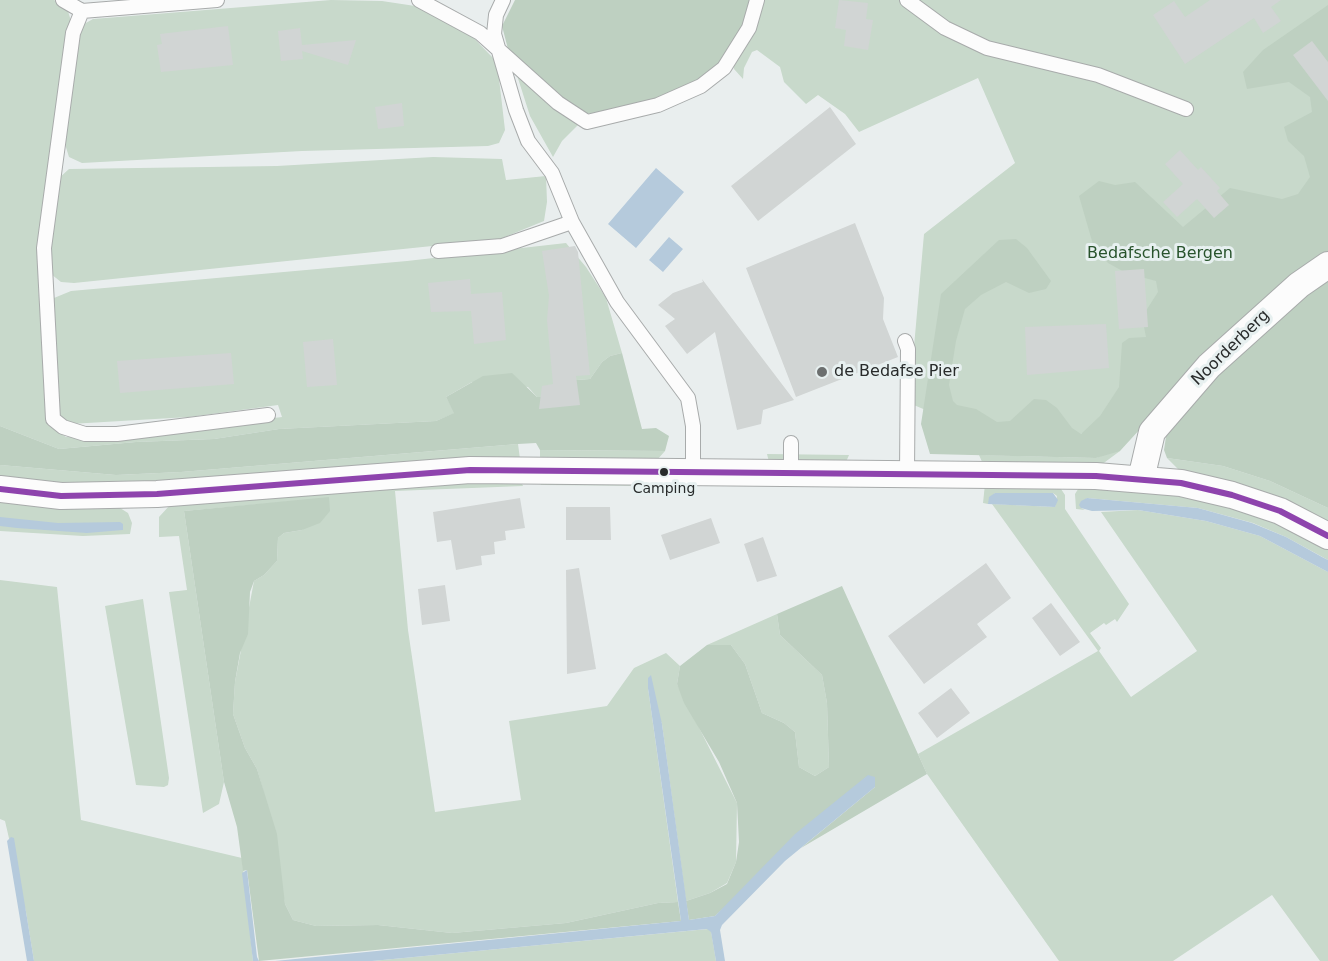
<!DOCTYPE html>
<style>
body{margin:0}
canvas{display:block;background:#e9eeee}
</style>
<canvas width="1328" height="961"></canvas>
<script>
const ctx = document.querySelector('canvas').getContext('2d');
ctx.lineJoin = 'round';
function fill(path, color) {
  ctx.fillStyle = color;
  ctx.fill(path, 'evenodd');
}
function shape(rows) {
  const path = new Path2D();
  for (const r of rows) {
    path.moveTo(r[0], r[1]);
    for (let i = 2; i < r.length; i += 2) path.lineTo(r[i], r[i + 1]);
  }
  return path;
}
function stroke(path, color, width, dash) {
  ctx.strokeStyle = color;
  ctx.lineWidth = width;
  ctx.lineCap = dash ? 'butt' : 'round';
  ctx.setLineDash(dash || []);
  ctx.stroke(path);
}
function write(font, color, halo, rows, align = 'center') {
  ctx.font = font + ' "DejaVu Sans",sans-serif';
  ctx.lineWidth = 6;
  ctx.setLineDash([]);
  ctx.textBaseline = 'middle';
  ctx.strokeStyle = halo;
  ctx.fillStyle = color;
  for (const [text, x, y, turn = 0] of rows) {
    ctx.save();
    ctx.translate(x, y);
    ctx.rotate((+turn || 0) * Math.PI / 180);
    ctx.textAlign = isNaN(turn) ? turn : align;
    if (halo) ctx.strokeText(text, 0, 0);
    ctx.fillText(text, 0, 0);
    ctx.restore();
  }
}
const green = shape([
 [0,0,54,0,67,8,71,21,38,282,46,398,51,427,66,437,170,431,282,417,278,405,189,417,70,424,57,415,50,320,54,298,71,291,407,261,566,243,586,267,606,298,622,353,610,356,602,362,590,379,564,381,548,397,537,397,528,387,472,382,446,397,455,413,436,421,279,429,214,439,136,442,59,449,0,426],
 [331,0,382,1,415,6,467,31,493,58,498,70,505,130,499,143,488,146,302,151,82,163,69,157,64,141,78,35,84,24,93,19],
 [514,0,1328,0,1328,490,1135,423,1088,430,1081,434,997,440,909,403,924,234,1015,163,978,78,859,132,845,114,818,95,806,104,784,82,780,67,757,50,752,52,744,68,743,79,734,69,732,57,714,18],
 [515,69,581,122,562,141,553,157,530,116],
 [433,157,502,159,506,180,546,176,547,202,544,221,500,239,74,283,61,282,51,274,49,249,58,179,69,169,277,166],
 [518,444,520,459,181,485,88,486,0,478,0,465,116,475,181,472],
 [540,450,665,451,657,460,540,459],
 [1113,451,1120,451,1101,465,983,464,979,455,1096,458],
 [767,454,849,455,846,462,769,462],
 [1167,458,1223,466,1270,481,1328,508,1328,522,1181,472],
 [520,479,523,486,395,491,408,630,435,812,521,800,509,721,607,706,634,668,666,653,680,666,677,684,737,803,736,862,727,883,710,893,686,901,662,724,648,688,678,902,658,903,566,923,452,933,378,925,316,926,293,920,285,904,263,790,257,769,245,748,233,714,235,682,254,581,264,575,277,561,278,538,284,533,302,530,329,498,184,511,224,782,219,804,203,813,169,592,187,590,179,536,159,537,159,517,170,505],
 [539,480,662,480,663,486,541,485],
 [985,484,1055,486,1061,489,1065,495,1065,509,1129,604,1117,622,1115,619,1106,625,1104,623,1090,633,1101,648,1099,651,1131,697,1197,651,1101,512,1138,510,1206,521,1260,536,1328,572,1328,961,1320,961,1272,895,1173,961,1059,961,927,774,918,754,1098,651,992,504,1055,507,1057,496,1053,493,995,493,988,504,983,503],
 [1080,486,1142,489,1240,509,1299,531,1328,548,1328,560,1286,537,1253,523,1198,508,1087,498,1081,508,1085,510,1076,509,1075,494],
 [0,501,47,506,120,508,128,513,132,523,130,534,83,536,0,531],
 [0,580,57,587,81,820,242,858,253,961,34,961,26,912,5,821,0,819],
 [143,599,169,778,168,785,164,787,136,785,105,606],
 [777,614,780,635,822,675,827,703,829,767,815,776,799,767,795,732,784,723,762,713,745,664,731,645,707,645],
 [708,929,711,931,716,961,372,961]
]);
const forest = shape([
 [515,0,756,0,743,31,714,73,690,89,621,112,580,114,508,49,502,26],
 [1328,5,1328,258,1183,382,1120,451,1096,458,930,454,921,424,941,294,999,240,1016,239,1027,248,1051,281,1046,289,1029,293,1006,282,981,295,965,309,956,341,949,385,953,401,957,405,976,409,997,422,1010,421,1034,399,1046,400,1057,408,1072,428,1081,434,1100,416,1119,387,1122,343,1129,338,1146,337,1142,317,1158,292,1156,281,1126,273,1108,263,1094,248,1079,196,1099,181,1115,185,1135,182,1183,227,1230,188,1282,199,1298,194,1310,177,1304,156,1288,141,1284,127,1312,112,1310,97,1289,82,1247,89,1243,72,1263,50],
 [1328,273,1328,508,1270,481,1223,466,1167,458,1164,450,1167,430,1218,366],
 [622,353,642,429,656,428,669,436,665,451,540,450,536,443,518,444,181,472,116,475,0,465,0,426,59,449,136,442,214,439,279,429,436,421,454,413,446,397,483,376,512,373,537,397,548,397,564,381,590,379,602,362,610,356],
 [329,497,330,511,320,523,302,530,284,533,278,538,277,561,264,575,254,581,250,592,248,634,240,653,235,682,233,714,245,748,257,769,277,834,285,904,293,920,316,926,378,925,452,933,566,923,658,903,678,902,681,921,259,961,247,870,243,871,237,827,224,782,184,511],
 [842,586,927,774,801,848,875,787,868,776,715,916,689,920,686,901,710,893,727,884,736,862,739,842,737,803,719,762,684,703,677,684,680,666,707,645,731,645,745,664,762,713,784,723,795,732,799,767,815,776,829,767,827,703,822,675,780,635,777,614]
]);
const water = shape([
 [656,168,684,192,636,248,608,224],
 [669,237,683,249,663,272,649,260],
 [995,493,1053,493,1058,500,1055,507,988,504,989,497],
 [1087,498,1198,508,1252,523,1286,537,1322,557,1328,560,1328,572,1260,536,1206,521,1138,510,1092,511,1081,508,1079,505,1081,501],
 [0,517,58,523,120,522,123,524,123,530,87,533,17,528,0,526],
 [651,675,662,724,689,920,715,916,795,834,868,775,875,777,875,787,785,861,722,925,720,930,725,961,716,961,711,932,707,929,372,961,275,961,681,921,648,688,648,678],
 [11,837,14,838,34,961,27,961,7,841],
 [247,870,257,957,259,961,253,961,242,873]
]);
const building = shape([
 [839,0,868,3,866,19,873,20,868,50,844,46,846,30,835,28],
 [1210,0,1281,0,1271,7,1281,21,1263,33,1254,18,1185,64,1153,15,1174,1,1185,17],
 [228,26,233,65,161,72,157,45,162,44,160,34],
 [300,28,302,45,356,40,348,65,302,51,303,59,281,61,278,31],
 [1312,41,1328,62,1328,101,1293,55],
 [402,103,404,126,378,129,375,107],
 [830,107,856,144,758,221,731,186],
 [1180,150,1198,170,1201,167,1220,188,1217,191,1229,205,1214,218,1197,199,1177,217,1163,202,1183,184,1165,164],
 [855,223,884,298,883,319,898,357,796,397,746,268],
 [575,246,578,252,590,375,576,376,580,405,539,409,542,386,553,384,547,320,549,296,542,251],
 [1144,269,1148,327,1119,329,1115,271],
 [470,279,471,294,502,292,506,340,474,344,471,311,431,312,428,283],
 [702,279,794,400,763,410,761,424,737,430,715,332,687,354,665,326,675,319,658,305,673,293,703,282],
 [1106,324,1109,368,1027,375,1025,327],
 [333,339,337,385,307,387,303,342],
 [231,353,234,384,120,393,117,361],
 [520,498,525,528,505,531,506,540,494,542,495,554,481,556,482,565,456,570,451,540,437,542,433,512],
 [566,507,610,507,611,540,566,540],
 [711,518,720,543,670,560,661,535],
 [763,537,777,576,757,582,744,544],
 [986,563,1011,598,977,624,987,637,924,684,888,636],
 [579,568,596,669,567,674,566,570],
 [445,585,450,621,422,625,418,589],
 [1051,603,1080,642,1060,656,1032,618],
 [951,688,970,713,937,738,918,713]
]);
const service = shape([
 [63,0,82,11,217,0],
 [419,0,480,33,558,103,587,122,658,105,701,86,724,68,749,28,757,0],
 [503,0,496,15,494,34,516,110,528,141,552,173,572,222,617,302,688,398,693,426,693,470],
 [907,0,945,28,987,48,1098,75,1186,109],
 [82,11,73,33,44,248,53,419,63,427,85,434,117,434,268,415],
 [438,251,502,246,572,222],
 [905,341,908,349,907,473],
 [791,472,791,443]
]);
const minor = shape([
 [1141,479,1152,432,1209,366,1299,285,1328,265],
 [0,489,61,496,157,494,470,470,1096,476,1181,483,1232,495,1280,511,1328,536]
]);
const bus1 = shape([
 [0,489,61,496,157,494,470,470,1096,476,1181,483,1232,495,1280,511,1328,536]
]);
const markers = [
 [822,372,6,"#6c6f6f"],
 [664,472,5,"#282b2b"]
];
const busNames = [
 ["Camping",664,489]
];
const parkNames = [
 ["Bedafsche Bergen",1160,254]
];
const streetNames = [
 ["Noorderberg",1231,348,-44]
];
const poiNames = [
 ["de Bedafse Pier",834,372]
];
fill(green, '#c8d9cb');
fill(forest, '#bed0c1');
fill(water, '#b5cadc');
fill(building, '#d1d5d4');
stroke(service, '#a8abab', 16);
stroke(minor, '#a8abab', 28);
stroke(service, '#fcfcfc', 14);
stroke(minor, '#fcfcfc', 26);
stroke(bus1, '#8e44ad', 6);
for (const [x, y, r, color] of markers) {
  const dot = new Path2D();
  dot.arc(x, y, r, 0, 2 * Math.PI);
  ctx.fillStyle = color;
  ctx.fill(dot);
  stroke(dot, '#e7f0f0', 2);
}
write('14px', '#282b2b', '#e7f0f0', busNames);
write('16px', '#28532c', '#e7f0f0', parkNames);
write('16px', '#282b2b', '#e7f0f0', streetNames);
write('16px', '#282b2b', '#e7f0f0', poiNames, 'left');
</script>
